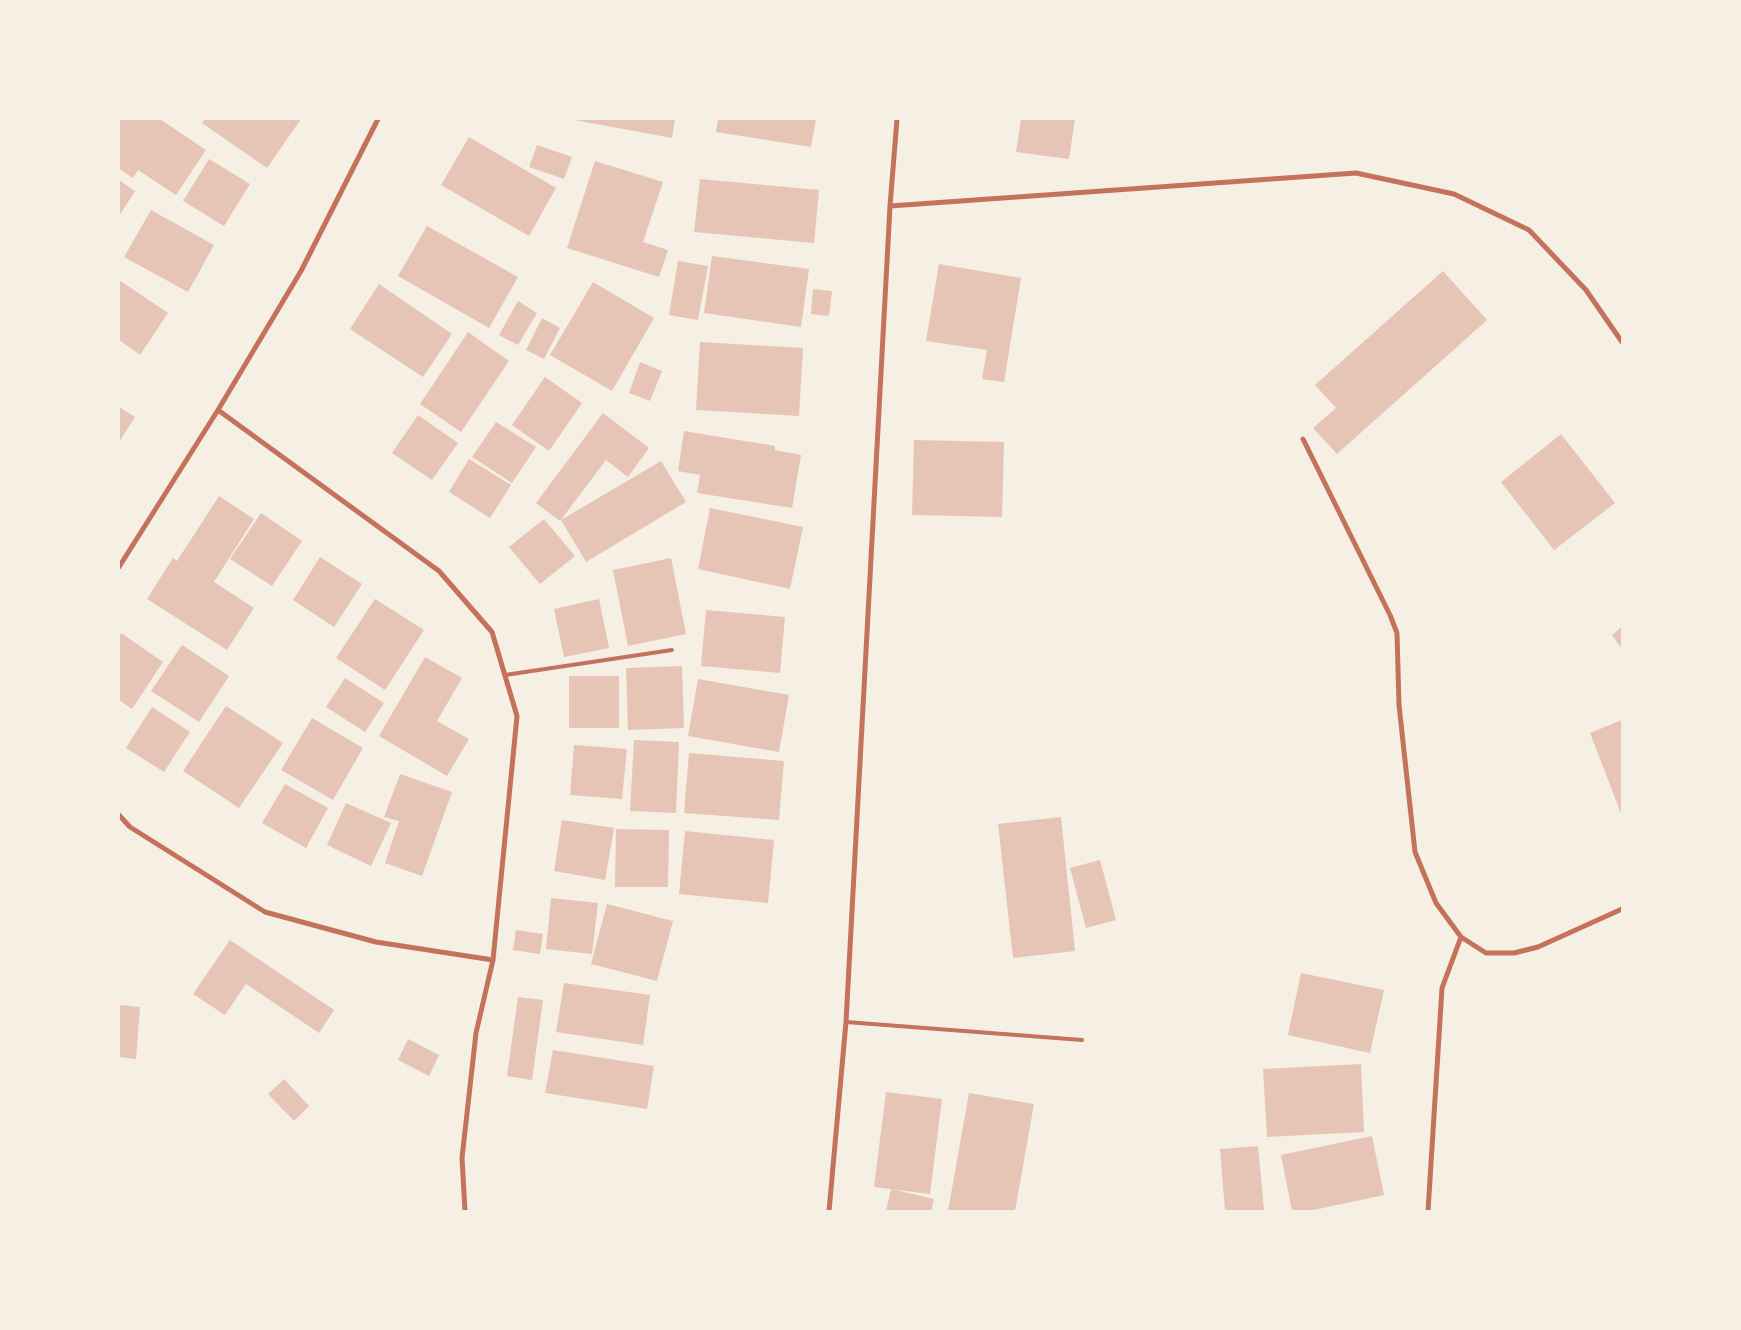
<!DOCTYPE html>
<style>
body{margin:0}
#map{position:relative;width:1741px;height:1330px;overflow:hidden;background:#f6efe4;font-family:Raleway,sans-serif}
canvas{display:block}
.frame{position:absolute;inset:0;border:120px solid #f6efe4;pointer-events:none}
</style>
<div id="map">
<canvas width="1741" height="1330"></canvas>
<div class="frame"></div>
</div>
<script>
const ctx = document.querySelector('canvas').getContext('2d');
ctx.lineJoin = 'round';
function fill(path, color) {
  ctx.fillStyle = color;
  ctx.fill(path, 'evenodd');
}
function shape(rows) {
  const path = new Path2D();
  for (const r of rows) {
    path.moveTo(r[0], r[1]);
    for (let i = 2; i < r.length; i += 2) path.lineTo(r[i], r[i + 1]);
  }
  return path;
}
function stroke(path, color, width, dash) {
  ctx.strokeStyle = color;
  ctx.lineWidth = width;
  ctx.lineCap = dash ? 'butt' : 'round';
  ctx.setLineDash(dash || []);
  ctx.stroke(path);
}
const building = shape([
 [119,119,160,119,206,150,176,195,138,170,133,178,119,169],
 [205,119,301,119,267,168,202,123],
 [569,119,675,119,672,138],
 [718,119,816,119,811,147,716,132],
 [1021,119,1075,119,1069,159,1016,152],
 [469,137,556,188,529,236,441,185],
 [537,145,572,157,564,179,529,167],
 [209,159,250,184,224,226,183,201],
 [595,161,663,182,643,242,668,250,659,277,567,248],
 [700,179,819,190,814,243,694,232],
 [119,180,135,191,119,216],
 [151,210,214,245,188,292,124,257],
 [427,226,518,277,489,328,398,276],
 [712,256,809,269,801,327,704,313],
 [678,261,708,266,698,320,669,315],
 [939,264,1021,278,1004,382,982,379,987,350,926,341],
 [1443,271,1487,320,1337,454,1313,428,1336,408,1315,385],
 [119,280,168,313,140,355,119,340],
 [593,282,654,318,612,391,550,355],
 [379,284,452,334,423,377,350,329],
 [813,289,832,291,829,316,811,314],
 [518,301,537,313,518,345,499,335],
 [542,318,560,328,544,359,526,350],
 [468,332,509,361,461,432,420,404],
 [700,342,803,348,799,416,696,410],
 [640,362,662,371,650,401,629,393],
 [545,377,582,403,549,451,512,425],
 [119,407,135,417,119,442],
 [603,413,649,448,628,477,606,460,560,521,536,503],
 [418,415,458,443,432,480,392,453],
 [496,422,536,447,512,483,472,457],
 [684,431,775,446,775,450,801,455,792,508,697,493,700,475,678,471],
 [1561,434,1615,503,1554,550,1501,482],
 [914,440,1004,442,1002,517,912,515],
 [469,459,511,485,490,518,449,492],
 [661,461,686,502,586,562,561,520],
 [219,496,254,519,214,582,254,608,227,650,147,599,173,558,177,561],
 [710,508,803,527,790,589,698,569],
 [261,513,302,541,272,586,230,559],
 [544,519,575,556,540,584,509,547],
 [320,557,362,584,334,627,293,600],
 [671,558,686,634,628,646,613,570],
 [375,599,424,630,385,690,336,658],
 [599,599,609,648,564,657,554,609],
 [706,610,785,617,780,673,701,666],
 [1622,627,1622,649,1612,635],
 [121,633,163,662,132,709,119,700,119,637],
 [182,645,229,676,199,722,151,691],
 [425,657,462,678,437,721,469,739,447,776,379,736],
 [682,666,684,728,628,730,626,668],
 [569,676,619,676,619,728,569,728],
 [345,678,384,703,365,732,326,707],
 [698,679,789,695,779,752,688,736],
 [226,706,283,743,239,808,183,771],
 [152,707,190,732,164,772,126,748],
 [312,718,363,748,333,800,281,770],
 [1622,720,1622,816,1590,733],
 [634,740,679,742,676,813,630,811],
 [574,745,627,749,622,799,570,795],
 [689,753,784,761,779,820,684,813],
 [400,774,452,792,422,876,385,863,399,821,384,817],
 [285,784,328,808,306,848,262,823],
 [346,803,391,823,371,866,327,845],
 [1061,817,1075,951,1013,958,998,824],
 [562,820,614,828,605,880,554,871],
 [616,829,669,830,668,887,615,887],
 [685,831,774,840,768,903,679,894],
 [1100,860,1116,920,1086,928,1070,868],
 [551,898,598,903,592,954,546,949],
 [607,904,673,921,657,981,591,964],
 [516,930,543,934,540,954,513,950],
 [230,940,334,1010,319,1033,246,984,225,1015,193,994],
 [1301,973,1384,990,1370,1053,1288,1035],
 [564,983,650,995,643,1045,556,1032],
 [518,997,543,1000,532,1080,507,1076],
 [119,1005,140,1007,136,1059,119,1057],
 [408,1039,439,1055,429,1076,398,1060],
 [553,1050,654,1066,647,1109,545,1093],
 [1361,1064,1364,1132,1267,1137,1263,1069],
 [284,1079,309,1106,294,1121,268,1094],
 [886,1092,942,1099,930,1194,874,1187],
 [969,1093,1034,1104,1015,1211,948,1211],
 [1372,1136,1384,1195,1309,1211,1292,1211,1281,1155],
 [1258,1146,1264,1210,1225,1211,1220,1149],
 [891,1189,934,1199,931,1211,886,1211]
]);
const service = shape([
 [505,675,672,650],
 [846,1022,1082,1040]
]);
const minor = shape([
 [890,206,1356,173,1454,194,1529,230,1586,290,1622,342],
 [218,410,439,571,492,632,517,716,493,960,476,1033,462,1158,465,1211],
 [1303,439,1390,615,1397,633,1399,705,1415,852,1436,903,1461,937,1486,953,1514,953,1538,947,1622,909],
 [119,567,218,410,301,271,378,119],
 [119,815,130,827,265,912,376,942,493,960],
 [829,1211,846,1022,890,206,897,119],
 [1428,1211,1442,988,1461,937]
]);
fill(building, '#e6c5b7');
stroke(service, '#c5725c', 4);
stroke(minor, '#c5725c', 5);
</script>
